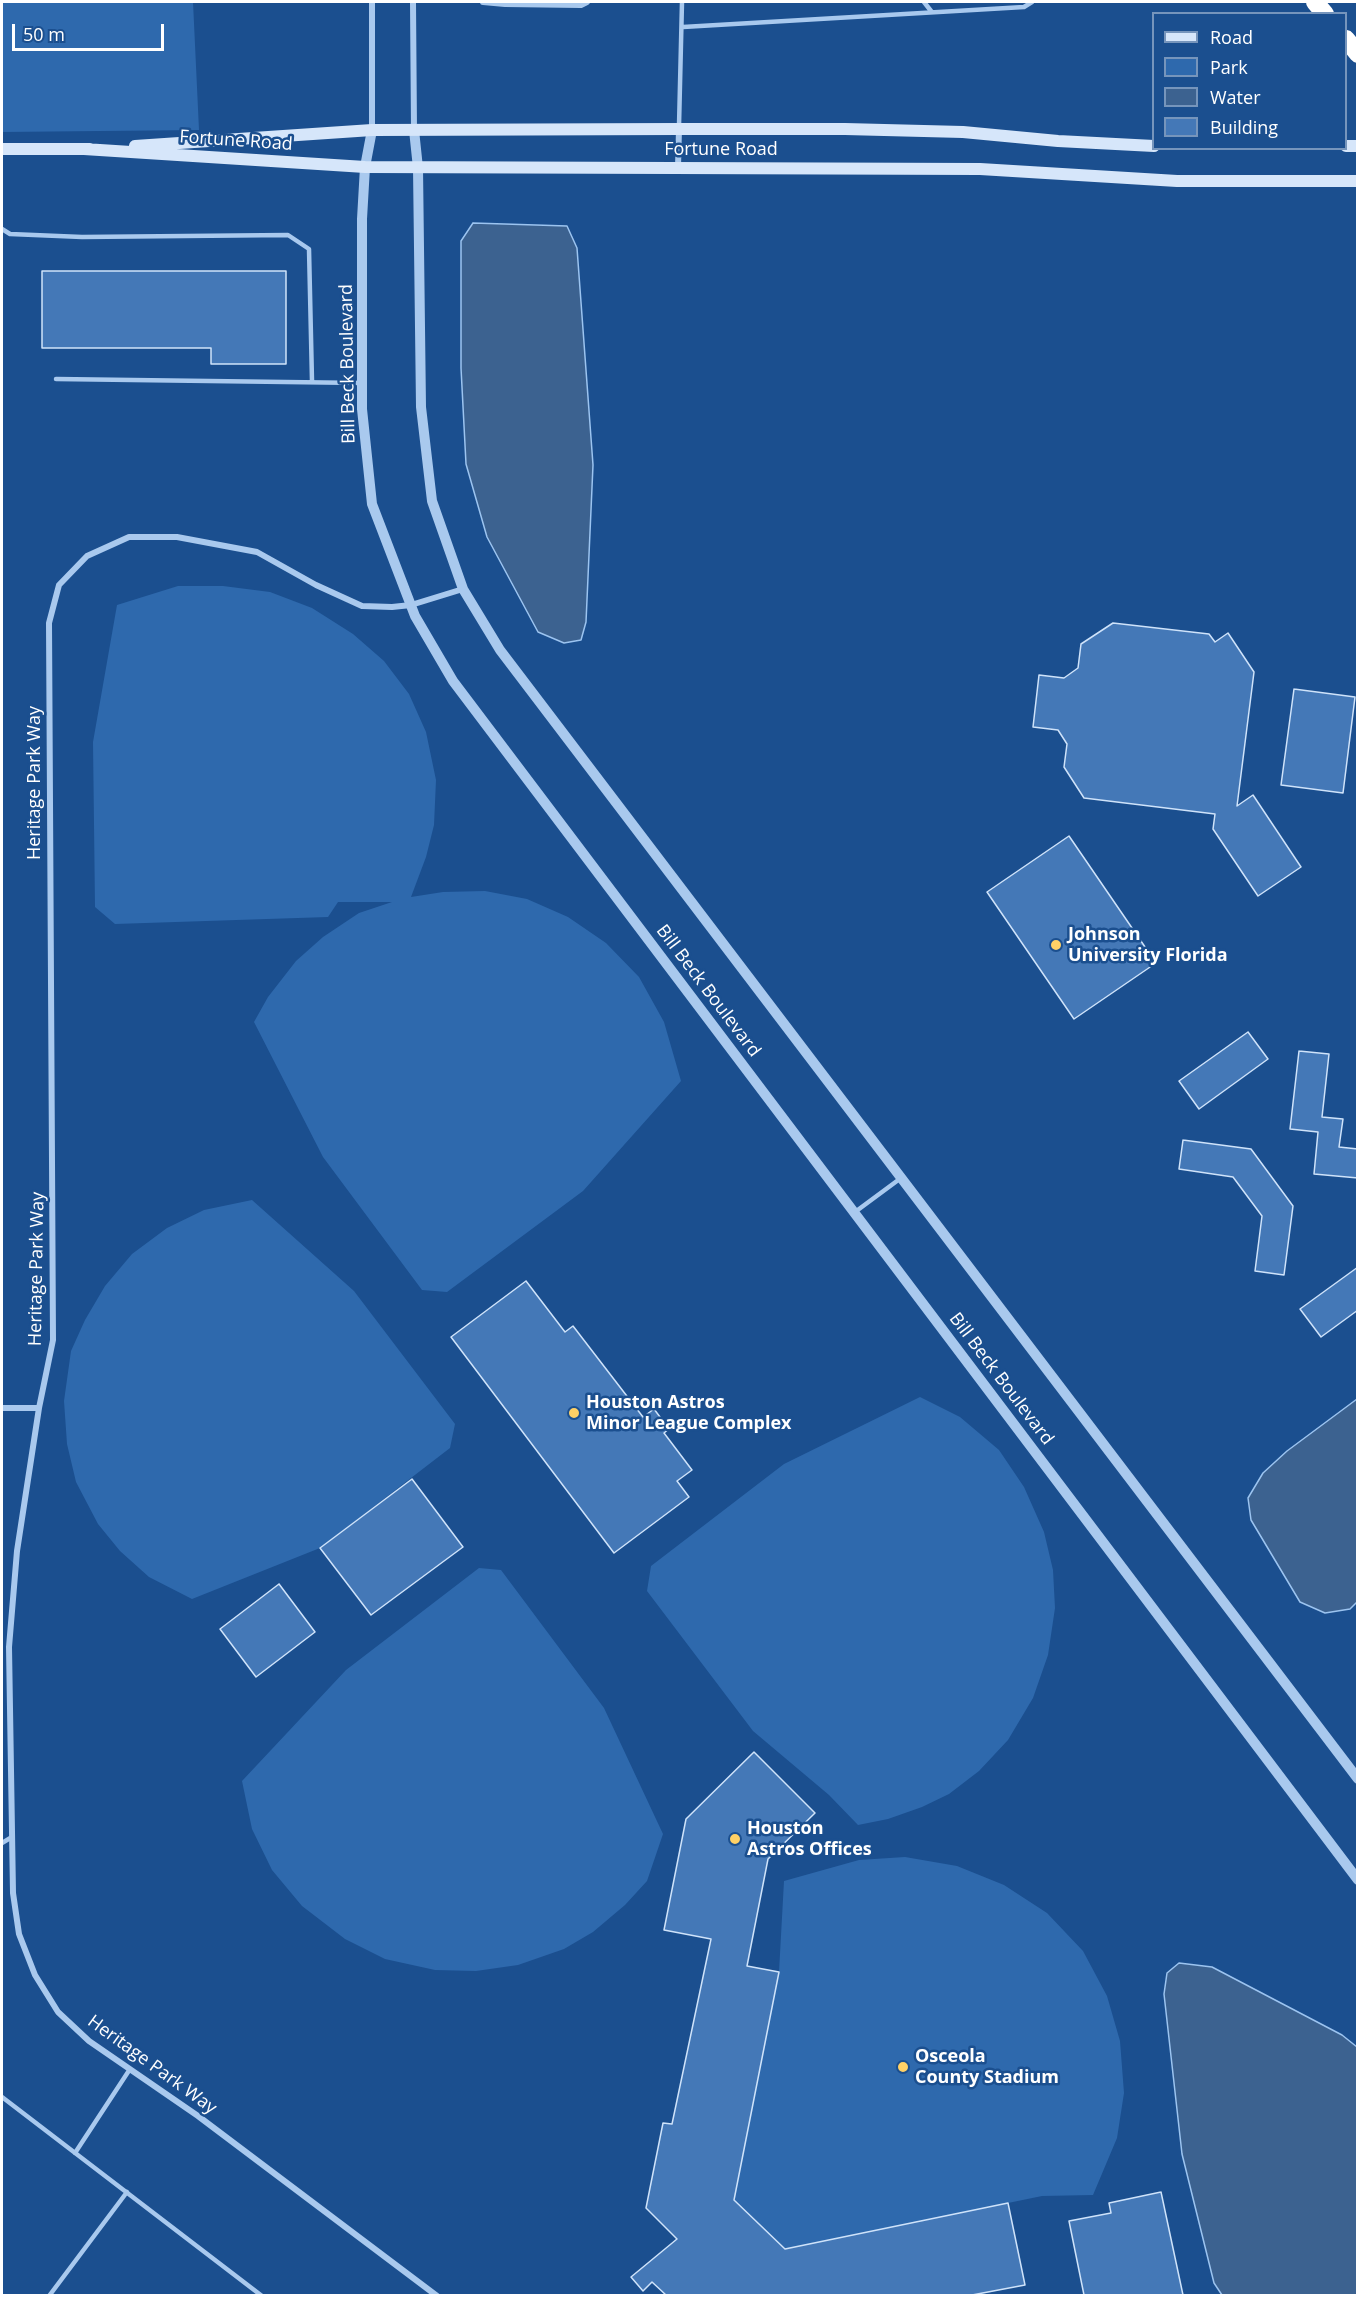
<!DOCTYPE html>
<style>
body{margin:0}
#map{position:relative;width:1359px;height:2297px;overflow:hidden;background:#1b4f8f;font-family:"Open Sans",sans-serif}
canvas{display:block}
.frame{position:absolute;inset:0;border:3px solid #fff;pointer-events:none}
.legend{position:absolute;left:1152px;top:12px;width:195px;height:138px;box-sizing:border-box;background:#1b4f8f;border:2px solid #7695bc;margin:0;padding:8px 10px;list-style:none;font-size:18px;color:#fff}
.legend li{display:flex;align-items:center;gap:12px;height:30px}
.legend b{width:30px;border:2px solid #7695bc}
.scale{position:absolute;left:12px;top:24px;width:152px;height:27px;box-sizing:border-box;border:3px solid #fff;border-top:0;padding-left:8px;font-size:18px;line-height:21px;white-space:nowrap;color:#fff;-webkit-text-stroke:4px #1b4f8f;paint-order:stroke}
</style>
<div id="map">
<canvas width="1359" height="2297"></canvas>
<div class="frame"></div>
<ul class="legend">
<li><b style="height:8px;background:#d6e6fa"></b>Road</li>
<li><b style="height:16px;background:#2e69ad"></b>Park</li>
<li><b style="height:16px;background:#3c6290"></b>Water</li>
<li><b style="height:16px;background:#4478b7"></b>Building</li>
</ul>
<div class="scale">50 m</div>
</div>
<script>
const ctx = document.querySelector('canvas').getContext('2d');
ctx.lineJoin = 'round';
function fill(path, color) {
  ctx.fillStyle = color;
  ctx.fill(path, 'evenodd');
}
function shape(rows) {
  const path = new Path2D();
  for (const r of rows) {
    path.moveTo(r[0], r[1]);
    for (let i = 2; i < r.length; i += 2) path.lineTo(r[i], r[i + 1]);
  }
  return path;
}
function stroke(path, color, width, dash) {
  ctx.strokeStyle = color;
  ctx.lineWidth = width;
  ctx.lineCap = dash ? 'butt' : 'round';
  ctx.setLineDash(dash || []);
  ctx.stroke(path);
}
function write(font, color, halo, rows, align = 'center') {
  ctx.font = font + ' "Open Sans",sans-serif';
  ctx.lineWidth = 5;
  ctx.setLineDash([]);
  ctx.textBaseline = 'middle';
  ctx.strokeStyle = halo;
  ctx.fillStyle = color;
  for (const [text, x, y, turn = 0] of rows) {
    ctx.save();
    ctx.translate(x, y);
    ctx.rotate((+turn || 0) * Math.PI / 180);
    ctx.textAlign = isNaN(turn) ? turn : align;
    if (halo) ctx.strokeText(text, 0, 0);
    ctx.fillText(text, 0, 0);
    ctx.restore();
  }
}
const green = shape([
 [2,2,193,2,199,130,2,132],
 [178,586,223,586,270,592,312,608,353,634,384,661,409,694,426,732,436,780,434,825,426,857,411,897,443,892,485,891,527,899,568,917,606,943,639,977,664,1022,681,1081,583,1191,447,1292,422,1290,323,1157,254,1022,268,997,296,961,323,937,359,913,392,902,338,902,328,917,115,924,95,907,93,742,117,605],
 [252,1200,354,1291,455,1424,450,1448,320,1548,192,1599,149,1577,120,1551,98,1524,76,1482,67,1444,64,1401,71,1351,85,1320,105,1286,132,1254,167,1228,204,1210],
 [920,1397,960,1417,999,1450,1024,1487,1044,1532,1053,1570,1055,1608,1048,1655,1033,1698,1008,1740,979,1771,949,1794,922,1807,888,1819,858,1825,829,1795,753,1731,647,1591,651,1566,784,1464],
 [479,1568,501,1570,604,1708,663,1834,647,1881,625,1905,593,1932,564,1949,518,1965,476,1971,435,1970,385,1959,345,1939,302,1906,272,1870,252,1829,242,1781,346,1670],
 [905,1857,957,1866,1004,1885,1047,1913,1083,1951,1107,1996,1120,2041,1124,2093,1117,2138,1093,2195,1042,2196,1008,2203,1025,2285,972,2296,732,2296,725,2290,719,2295,666,2296,652,2282,643,2291,631,2277,657,2255,684,2281,703,2263,646,2208,663,2123,672,2124,707,1958,779,1972,784,1881,859,1860]
]);
const water = shape([
 [473,223,567,226,577,248,593,465,586,622,581,640,564,643,538,632,487,537,466,464,461,368,461,241,473,223],
 [1357,1399,1357,1602,1350,1609,1325,1613,1300,1602,1251,1520,1248,1498,1263,1473,1287,1451,1357,1399],
 [1179,1963,1212,1967,1342,2035,1357,2047,1357,2295,1222,2295,1214,2283,1182,2154,1164,1994,1167,1973,1179,1963]
]);
const building = shape([
 [42,271,286,271,286,364,211,364,211,348,42,348,42,271],
 [1113,623,1209,634,1215,642,1228,633,1254,672,1237,806,1253,795,1301,867,1258,896,1213,829,1215,814,1084,798,1064,767,1067,744,1058,730,1033,727,1039,675,1064,678,1078,668,1081,644,1113,623],
 [1294,689,1355,697,1343,793,1281,785,1294,689],
 [1069,836,1156,963,1074,1019,987,892,1069,836],
 [1248,1032,1268,1059,1199,1109,1179,1081,1248,1032],
 [1299,1051,1329,1054,1322,1117,1343,1119,1339,1147,1358,1149,1358,1178,1314,1174,1318,1132,1290,1129,1299,1051],
 [1183,1140,1251,1149,1293,1206,1284,1275,1255,1271,1262,1216,1233,1177,1179,1169,1183,1140],
 [1358,1267,1358,1310,1321,1337,1300,1309,1358,1267],
 [526,1281,565,1332,573,1326,643,1417,654,1409,669,1429,664,1433,692,1470,677,1481,689,1497,614,1553,451,1337,526,1281],
 [412,1479,463,1547,371,1615,320,1548,412,1479],
 [279,1584,315,1632,256,1677,220,1629,279,1584],
 [754,1752,815,1813,768,1859,747,1966,779,1972,734,2200,785,2249,1008,2203,1025,2285,972,2295,666,2295,652,2282,643,2291,631,2277,677,2239,646,2208,663,2123,672,2124,711,1939,664,1930,686,1819,754,1752],
 [1161,2192,1183,2295,1084,2295,1069,2221,1111,2213,1109,2203,1161,2192]
]);
const service = shape([
 [924,2,931,11],
 [683,27,1024,7,1032,2],
 [679,126,682,2],
 [2,229,10,234,82,237,288,235,309,249,312,381],
 [56,379,362,383],
 [855,1212,901,1178],
 [2,1843,12,1837],
 [2,2097,262,2296],
 [75,2153,130,2069],
 [49,2296,127,2192]
]);
const minor = shape([
 [413,2,414,130],
 [483,2,505,4,581,5,587,2],
 [372,130,372,2],
 [678,167,679,129],
 [2,1408,39,1408],
 [437,2296,198,2116,89,2041,58,2012,35,1975,19,1934,13,1893,9,1647,17,1551,39,1408,53,1340,49,623,59,585,87,556,129,537,177,537,257,552,316,585,362,606,392,607,411,605,463,589]
]);
const tertiary = shape([
 [372,130,365,167,362,219,362,409,372,504,415,616,453,681,1358,1880],
 [414,130,418,168,421,407,432,501,463,589,500,650,1358,1779]
]);
const secondary = shape([
 [135,146,372,130,679,129,845,129,963,132,1058,141,1154,146],
 [1346,146,1358,146],
 [2,149,90,149],
 [84,149,365,167,980,169,1177,181,1358,181]
]);
const motorway = shape([
 [1315,2,1325,14],
 [1346,39,1358,54]
]);
const markers = [
 [1056,945,6,"#ffd166"],
 [574,1413,6,"#ffd166"],
 [735,1839,6,"#ffd166"],
 [903,2067,6,"#ffd166"]
];
const streetNames = [
 ["Fortune Road",236,141,4],
 ["Fortune Road",721,150],
 ["Bill Beck Boulevard",348,364,-91],
 ["Heritage Park Way",35,783,-90],
 ["Bill Beck Boulevard",708,991,53],
 ["Heritage Park Way",37,1269,-89],
 ["Bill Beck Boulevard",1001,1379,53],
 ["Heritage Park Way",152,2065,36]
];
const poiNames = [
 ["Johnson",1068,935],
 ["University Florida",1068,956],
 ["Houston Astros",586,1403],
 ["Minor League Complex",586,1424],
 ["Houston",747,1829],
 ["Astros Offices",747,1850],
 ["Osceola",915,2057],
 ["County Stadium",915,2078]
];
fill(green, '#2e69ad');
fill(water, '#3c6290');
stroke(water, '#9cc4f0', 1.5);
fill(building, '#4478b7');
stroke(building, '#cfe3fa', 1.5);
stroke(service, '#a9c9ee', 4.5);
stroke(minor, '#a9c9ee', 6);
stroke(tertiary, '#a9c9ee', 10);
stroke(secondary, '#d6e6fa', 12);
stroke(motorway, '#fff', 18);
for (const [x, y, r, color] of markers) {
  const dot = new Path2D();
  dot.arc(x, y, r, 0, 2 * Math.PI);
  ctx.fillStyle = color;
  ctx.fill(dot);
  stroke(dot, '#1b4f8f', 2);
}
write('18px', '#fff', '#1b4f8f', streetNames);
write('bold 18px', '#fff', '#1b4f8f', poiNames, 'left');
</script>
